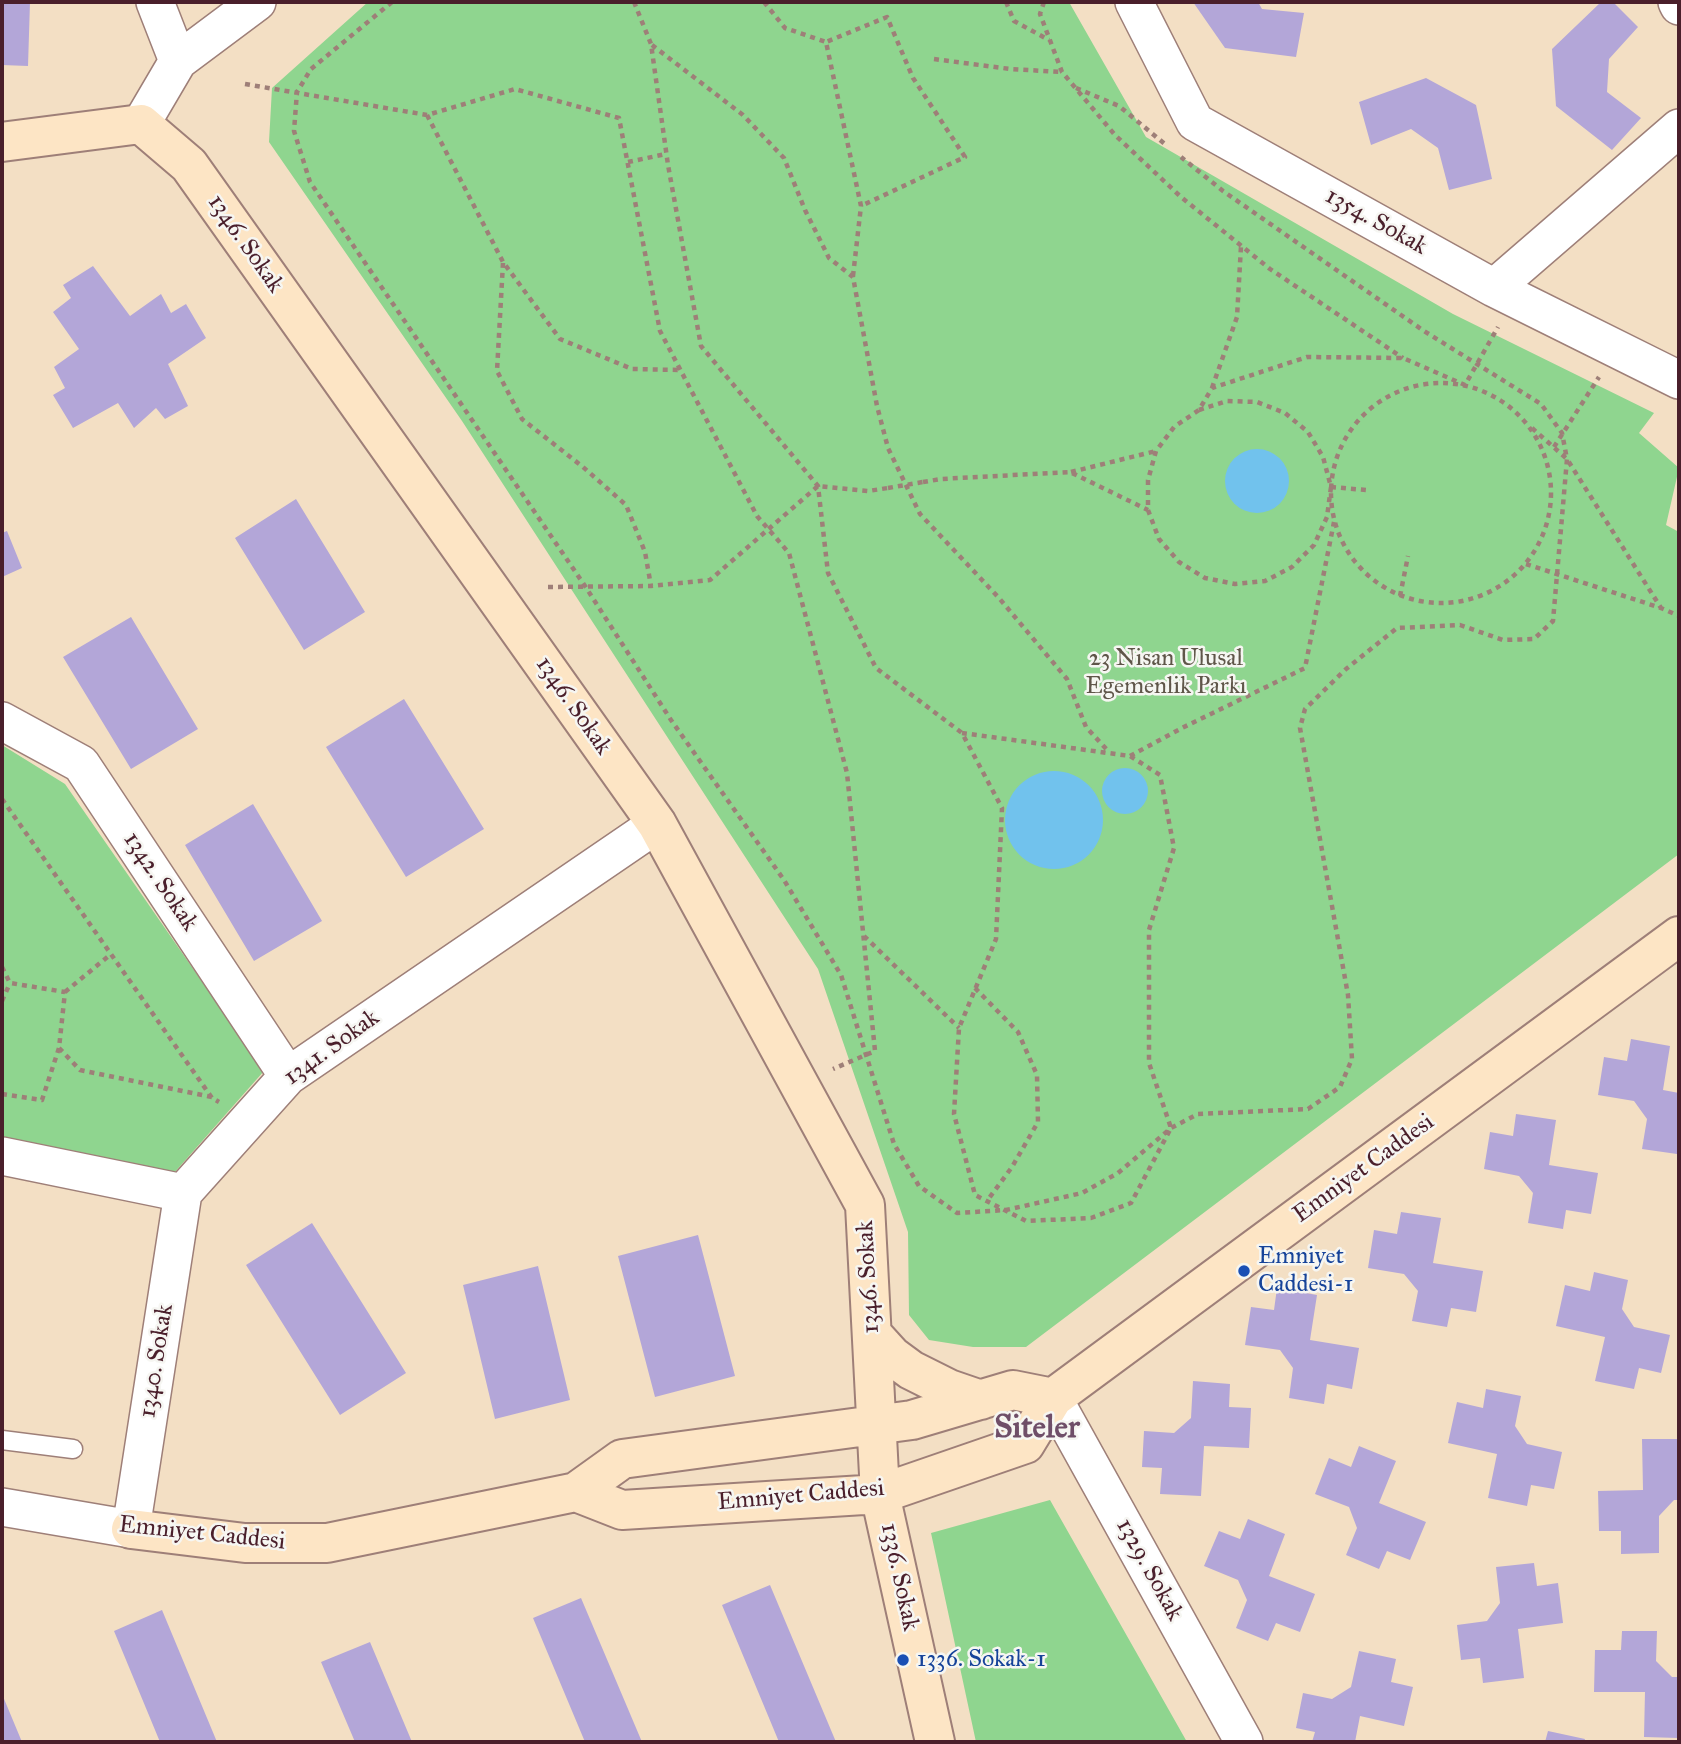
<!DOCTYPE html>
<meta charset="utf-8">
<style>
body{margin:0}
#map{position:relative;width:1681px;height:1744px;overflow:hidden;background:#f3dfc4;font-family:"IM FELL Great Primer",serif}
canvas{display:block}
.frame{position:absolute;inset:0;border:4px solid #4a1f2b;pointer-events:none}
</style>
<div id="map">
<canvas width="1681" height="1744"></canvas>
<div class="frame"></div>
</div>
<script>
const ctx = document.querySelector('canvas').getContext('2d');
ctx.lineJoin = 'round';
function fill(path, color) {
  ctx.fillStyle = color;
  ctx.fill(path, 'evenodd');
}
function shape(rows) {
  const path = new Path2D();
  for (const r of rows) {
    if (r.length === 3) {
      path.moveTo(r[0] + r[2], r[1]);
      path.arc(r[0], r[1], r[2], 0, 2 * Math.PI);
      continue;
    }
    path.moveTo(r[0], r[1]);
    for (let i = 2; i < r.length; i += 2) path.lineTo(r[i], r[i + 1]);
  }
  return path;
}
function stroke(path, color, width, dash) {
  ctx.strokeStyle = color;
  ctx.lineWidth = width;
  ctx.lineCap = dash ? 'butt' : 'round';
  ctx.setLineDash(dash || []);
  ctx.stroke(path);
}
function write(font, color, halo, rows, align = 'center') {
  ctx.font = font + ' "IM FELL Great Primer",serif';
  ctx.lineWidth = 5;
  ctx.setLineDash([]);
  ctx.textBaseline = 'middle';
  ctx.strokeStyle = halo;
  ctx.fillStyle = color;
  for (const [text, x, y, turn = 0] of rows) {
    ctx.save();
    ctx.translate(x, y);
    ctx.rotate((+turn || 0) * Math.PI / 180);
    ctx.textAlign = isNaN(turn) ? turn : align;
    if (halo) ctx.strokeText(text, 0, 0);
    ctx.fillText(text, 0, 0);
    ctx.restore();
  }
}
const green = shape([
 [368,2,1069,2,1146,137,1453,314,1654,413,1639,433,1679,468,1666,525,1679,532,1679,854,1026,1347,973,1347,929,1340,909,1315,908,1232,818,969,462,421,269,142,272,88],
 [2,745,65,784,264,1071,174,1173,2,1138],
 [1050,1500,1187,1742,976,1742,931,1533]
]);
const water = shape([
 [1257,481,32],
 [1125,791,23],
 [1054,820,49]
]);
const building = shape([
 [2,2,30,2,28,66,2,65],
 [1193,2,1258,2,1262,9,1304,13,1296,57,1225,48],
 [1601,2,1613,2,1638,27,1609,59,1607,92,1641,118,1612,150,1556,106,1552,49],
 [1426,78,1476,105,1492,179,1449,190,1438,148,1411,129,1371,145,1359,102],
 [93,266,130,316,161,294,171,313,186,304,206,338,168,364,188,406,165,419,156,408,134,428,118,403,73,428,53,395,65,388,54,367,79,349,53,312,71,298,63,285],
 [296,499,365,612,304,650,235,538],
 [7,531,22,568,2,577,2,533],
 [131,617,198,729,131,769,63,657],
 [404,699,484,829,406,877,326,747],
 [253,804,322,921,254,961,185,845],
 [1631,1039,1670,1046,1663,1090,1679,1093,1679,1141,1677,1154,1642,1149,1647,1119,1634,1101,1598,1095,1604,1057,1627,1061],
 [1516,1114,1556,1120,1549,1165,1598,1173,1591,1214,1566,1210,1563,1229,1528,1223,1533,1193,1519,1176,1484,1169,1490,1132,1513,1136],
 [1401,1212,1441,1218,1433,1263,1483,1271,1476,1312,1451,1308,1447,1327,1412,1321,1418,1291,1404,1274,1368,1268,1374,1230,1397,1234],
 [312,1223,406,1373,340,1415,246,1265],
 [698,1235,735,1376,655,1397,618,1256],
 [538,1266,570,1400,495,1419,463,1285],
 [1594,1272,1628,1280,1622,1309,1634,1327,1670,1335,1661,1373,1639,1368,1634,1389,1595,1381,1605,1337,1556,1326,1565,1285,1590,1291],
 [1277,1288,1317,1295,1310,1340,1359,1348,1352,1389,1327,1384,1324,1404,1289,1398,1293,1368,1280,1350,1245,1345,1251,1307,1274,1310],
 [1193,1381,1230,1384,1229,1407,1251,1408,1249,1448,1204,1446,1201,1496,1160,1494,1162,1468,1142,1467,1144,1431,1174,1433,1191,1418],
 [1486,1389,1521,1396,1515,1426,1527,1444,1562,1452,1554,1489,1531,1485,1527,1506,1488,1498,1497,1454,1448,1443,1457,1402,1483,1408],
 [1642,1439,1679,1439,1679,1500,1674,1500,1659,1516,1659,1553,1621,1554,1621,1531,1599,1531,1598,1491,1643,1490],
 [1359,1446,1396,1461,1379,1503,1426,1522,1410,1560,1387,1551,1379,1569,1346,1555,1357,1528,1349,1507,1315,1494,1329,1458,1351,1467],
 [1248,1519,1285,1534,1269,1576,1315,1594,1300,1632,1276,1623,1268,1641,1236,1628,1247,1600,1238,1580,1204,1566,1219,1531,1240,1539],
 [1534,1563,1537,1586,1558,1583,1563,1623,1518,1629,1524,1678,1483,1683,1480,1658,1461,1660,1457,1625,1487,1621,1500,1603,1496,1567],
 [770,1585,836,1742,779,1742,722,1605],
 [581,1598,642,1742,585,1742,533,1618],
 [162,1610,217,1742,160,1742,114,1631],
 [1622,1631,1657,1631,1656,1661,1672,1677,1679,1677,1679,1738,1644,1737,1645,1692,1594,1692,1595,1650,1621,1650],
 [370,1642,412,1742,355,1742,321,1662],
 [1359,1651,1396,1659,1391,1682,1413,1687,1404,1726,1360,1716,1355,1742,1312,1742,1315,1732,1296,1728,1303,1693,1332,1699,1351,1687],
 [2,1694,22,1742,2,1742],
 [1548,1731,1585,1739,1584,1742,1545,1742]
]);
const path = shape([
 [392,2,311,69,297,92,294,131,310,182,585,586,671,720,784,880,841,975,894,1144,919,1186,957,1213,1006,1210,1082,1193,1118,1173,1171,1128,1198,1114,1308,1109,1340,1087,1352,1059,1348,995,1300,728,1305,709,1346,669,1397,628,1460,625,1503,640,1534,639,1553,621,1567,459,1562,433,1541,404,1424,331,1223,191,1181,157],
 [634,2,651,44,668,165,701,346,818,486,828,573,876,668,962,733,1002,808,996,939,959,1028,954,1114,975,1195,1026,1221,1091,1218,1131,1203,1171,1128,1149,1063,1149,930,1174,848,1160,775,1130,756,962,733],
 [764,2,785,28,826,42],
 [1006,2,1014,21,1049,40],
 [1044,2,1040,14,1062,72,1115,135,1181,197,1270,269,1403,358],
 [652,45,743,115,784,158,805,210,829,258,853,277,877,406,888,448,920,514,999,598,1067,679,1086,727,1109,752],
 [934,59,1010,69,1062,72],
 [245,84,427,115,515,89,619,118,660,331,757,516,789,553,847,773,875,1051,833,1069],
 [1076,88,1119,106,1166,145],
 [427,115,503,262,560,339,632,369,680,370],
 [628,162,666,154],
 [503,263,497,371,522,419,583,467,626,505,645,552,651,586],
 [853,276,861,206,826,42,887,17,913,78,965,157,861,206],
 [1441,493,110],
 [1212,388,1237,317,1241,246],
 [1199,410,1227,401,1257,402,1285,413,1308,432,1323,457,1331,487,1327,517,1314,545,1292,567,1265,581,1235,584,1205,578,1179,562,1159,539,1148,510,1148,480,1156,451,1174,427,1199,410,1212,388,1307,357,1403,358,1465,385,1498,327],
 [1532,428,1567,459,1661,608],
 [1554,447,1599,377],
 [1071,472,1156,451],
 [923,482,941,479,1070,472,1148,510],
 [1331,487,1366,490],
 [1526,564,1661,608,1679,616],
 [548,587,651,586,710,580,818,486,868,491,888,488],
 [1400,596,1408,556],
 [1130,756,1182,728,1305,668,1334,522],
 [2,799,212,1098,219,1102],
 [864,936,959,1028],
 [2,967,10,983,65,992,59,1048,80,1070,212,1097],
 [975,988,1018,1032,1037,1075,1038,1122,1012,1167,987,1201],
 [65,992,111,954],
 [2,1001,10,983],
 [2,1094,42,1100,59,1048]
]);
const lane = shape([
 [2,1440,73,1449]
]);
const street = shape([
 [155,2,178,61],
 [1134,2,1195,122,1494,288,1679,380],
 [1677,2,1679,6],
 [141,124,178,61,257,2],
 [1494,288,1679,128],
 [2,721,81,764,288,1076],
 [2,1156,183,1193,288,1076,657,824],
 [1053,1398,1244,1742],
 [2,1507,131,1529,183,1193]
]);
const secondary = shape([
 [2,142,141,124,189,165,657,824,865,1205,880,1494,935,1742],
 [872,1334,892,1356,911,1370,949,1389,981,1400],
 [576,1492,622,1459,912,1420,1013,1390,1053,1398],
 [131,1529,245,1543,327,1543,576,1492,622,1510,880,1494,1025,1444,1053,1398,1679,936]
]);
const pathBridge = shape([
 [888,488,923,482]
]);
const markers = [
 [1244,1271,7,"#1a4fb4"],
 [903,1660,7,"#1a4fb4"]
];
const streetNames = [
 ["1354. Sokak",1376,222,29],
 ["1346. Sokak",245,244,55],
 ["1346. Sokak",573,706,55],
 ["1342. Sokak",160,882,56],
 ["1341. Sokak",332,1048,-36],
 ["Emniyet Caddesi",1364,1169,-36],
 ["1346. Sokak",869,1277,-93],
 ["1340. Sokak",157,1361,-81],
 ["Emniyet Caddesi",801,1496,-5],
 ["Emniyet Caddesi",202,1534,6],
 ["1329. Sokak",1149,1570,61],
 ["1336. Sokak",899,1577,78]
];
const parkNames = [
 ["23 Nisan Ulusal",1166,659],
 ["Egemenlik Parkı",1166,687]
];
const transitNames = [
 ["Emniyet",1258,1257],
 ["Caddesi-1",1258,1285],
 ["1336. Sokak-1",917,1660]
];
const districtNames = [
 ["Siteler",1037,1429]
];
fill(green, '#8fd58f');
fill(water, '#71c2ed');
fill(building, '#b3a6d8');
stroke(lane, '#9e7f78', 21);
stroke(street, '#9e7f78', 40);
stroke(secondary, '#9e7f78', 42);
stroke(path, '#9e7f78', 4.5, [5, 5]);
stroke(lane, '#fff', 18);
stroke(street, '#fff', 37);
stroke(secondary, '#fde5c5', 38);
stroke(pathBridge, '#9e7f78', 4.5, [5, 5]);
for (const [x, y, r, color] of markers) {
  const dot = new Path2D();
  dot.arc(x, y, r, 0, 2 * Math.PI);
  ctx.fillStyle = color;
  ctx.fill(dot);
  stroke(dot, '#f6f6f2', 2.5);
}
write('24px', '#4a1f2b', '#f6f6f2', streetNames);
write('24px', '#5f5649', '#f6f6f2', parkNames);
write('24px', '#164399', '#f6f6f2', transitNames, 'left');
write('bold 32px', '#6f4e68', '#f6f6f2', districtNames);
</script>
